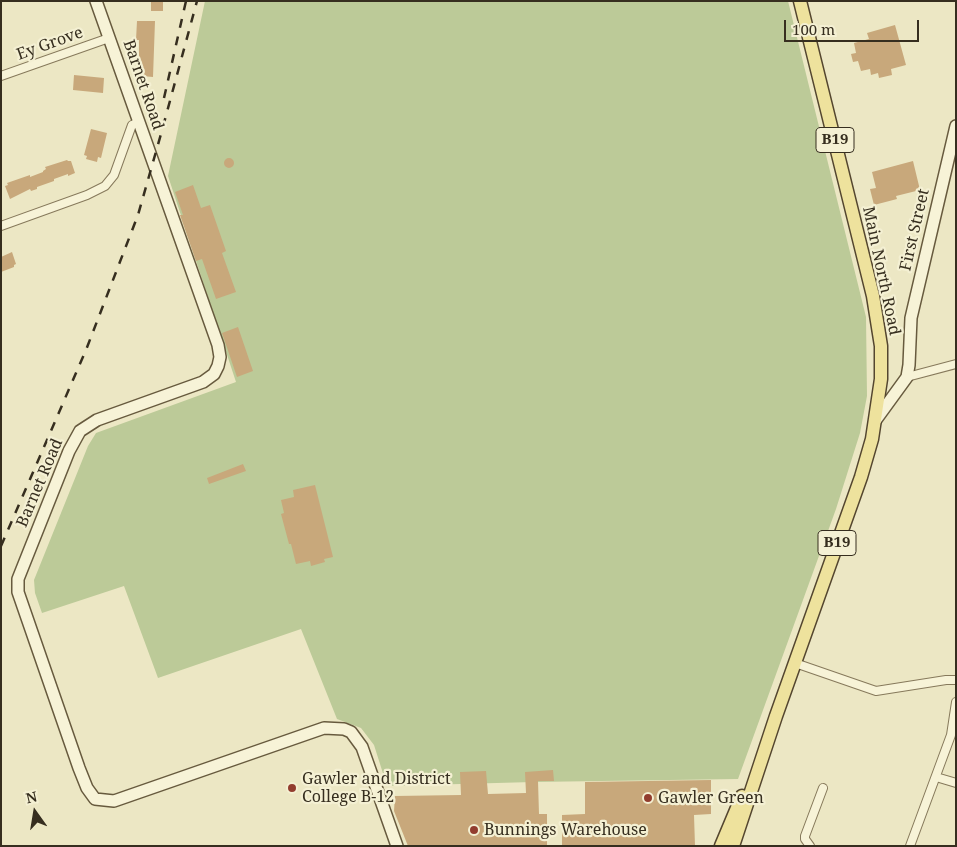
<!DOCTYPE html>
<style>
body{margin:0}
#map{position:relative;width:957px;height:847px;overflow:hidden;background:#ece7c4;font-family:"Noto Serif",serif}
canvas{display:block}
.frame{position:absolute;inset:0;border:2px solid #362e1f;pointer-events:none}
.north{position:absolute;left:10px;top:787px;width:50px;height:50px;-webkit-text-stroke:4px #f4f0d3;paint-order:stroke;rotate:347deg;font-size:14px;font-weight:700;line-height:20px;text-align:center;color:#362e1f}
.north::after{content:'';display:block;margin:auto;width:18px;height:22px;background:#362e1f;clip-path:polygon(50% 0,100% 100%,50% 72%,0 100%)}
.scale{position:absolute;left:784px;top:20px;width:135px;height:22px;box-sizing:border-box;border:2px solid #362e1f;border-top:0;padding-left:6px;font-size:15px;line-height:18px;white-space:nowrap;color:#362e1f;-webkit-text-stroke:4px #f4f0d3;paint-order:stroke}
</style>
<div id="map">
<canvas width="957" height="847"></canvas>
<div class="frame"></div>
<div class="north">N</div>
<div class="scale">100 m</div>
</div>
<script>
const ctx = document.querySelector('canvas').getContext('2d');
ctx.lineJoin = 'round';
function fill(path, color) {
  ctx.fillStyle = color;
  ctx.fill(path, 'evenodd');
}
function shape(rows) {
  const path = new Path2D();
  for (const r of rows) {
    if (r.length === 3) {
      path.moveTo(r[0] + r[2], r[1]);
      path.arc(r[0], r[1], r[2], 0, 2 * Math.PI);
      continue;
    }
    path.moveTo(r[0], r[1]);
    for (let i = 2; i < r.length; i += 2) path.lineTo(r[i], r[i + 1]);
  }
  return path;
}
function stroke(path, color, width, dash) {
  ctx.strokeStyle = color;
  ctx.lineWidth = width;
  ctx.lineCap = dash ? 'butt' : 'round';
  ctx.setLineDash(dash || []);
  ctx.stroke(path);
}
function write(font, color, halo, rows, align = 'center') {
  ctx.font = font + ' "Noto Serif",serif';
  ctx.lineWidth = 4.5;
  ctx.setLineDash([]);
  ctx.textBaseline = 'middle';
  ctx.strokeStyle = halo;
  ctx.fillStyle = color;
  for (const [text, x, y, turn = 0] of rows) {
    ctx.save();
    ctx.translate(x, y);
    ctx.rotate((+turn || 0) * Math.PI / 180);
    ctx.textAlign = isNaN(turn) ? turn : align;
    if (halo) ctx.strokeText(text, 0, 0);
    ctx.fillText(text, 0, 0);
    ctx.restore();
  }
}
const green = shape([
 [205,1,788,1,866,317,867,396,860,433,836,509,738,779,533,782,387,786,374,745,361,728,337,719,301,629,158,678,124,586,42,613,35,593,34,580,88,446,96,433,236,382,168,176]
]);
const building = shape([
 [151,1,163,1,163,11,151,11],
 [137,21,155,21,153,77,142,76,143,69,139,69,139,40,136,40],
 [895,25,906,65,891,69,892,75,879,78,878,73,871,75,870,69,861,71,858,61,853,62,851,54,856,53,854,43,869,39,867,33],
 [74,75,104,78,103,93,73,90],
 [91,129,107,133,101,158,98,157,97,162,86,159,87,156,84,155],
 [229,163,5],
 [67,160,68,161,71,161,75,173,68,176,68,174,54,179,54,181,37,187,37,189,31,191,30,189,10,199,5,186,8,185,7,183,30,175,30,177,43,172,43,171,46,169,45,167],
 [913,161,920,190,896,196,897,199,874,205,870,189,876,188,872,172],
 [193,185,201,208,210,205,226,251,222,253,236,292,216,299,202,259,196,261,180,215,183,215,175,192],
 [12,252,16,264,14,265,14,267,1,272,1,257],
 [238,327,253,371,237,377,222,333],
 [243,464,246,471,209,484,207,478],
 [315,485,333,557,324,559,325,562,311,566,310,561,296,564,291,544,289,544,281,514,284,513,281,500,294,497,293,490],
 [553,770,554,781,538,781,539,814,547,814,547,846,408,846,394,811,395,796,461,795,460,772,486,771,488,794,526,793,525,772],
 [711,780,711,814,694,815,695,846,562,846,562,815,585,814,585,782]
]);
const street = shape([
 [1,76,109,38],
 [1,226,87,195,105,186,114,175,132,125,139,122],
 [907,377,956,364],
 [795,663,876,691,946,680,956,680],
 [936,777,956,783],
 [810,846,805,839,805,836,823,788],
 [910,846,951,735,956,702]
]);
const secondary = shape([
 [96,1,218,345,220,357,218,366,214,374,203,382,97,420,80,431,69,451,18,579,18,592,79,768,87,788,95,799,114,801,324,728,344,729,351,732,362,747,397,846],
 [875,421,907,377,909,365,911,318,956,126]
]);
const primary = shape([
 [721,846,742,796],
 [733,846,776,716,861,477,872,439,881,379,881,346,873,296,800,1]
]);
const rail = shape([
 [164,98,186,1],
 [1,546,86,350,138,215,161,134,197,1]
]);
const markers = [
 [292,788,5,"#923d2e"],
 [648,798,5,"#923d2e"],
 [474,830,5,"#923d2e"]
];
const shields = [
 [835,140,38],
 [837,543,38]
];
const shieldNames = [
 ["B19",835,140],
 ["B19",837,543]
];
const streetNames = [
 ["Ey Grove",50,44,-20],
 ["Barnet Road",143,85,71],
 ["First Street",915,230,-77],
 ["Main North Road",881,271,78],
 ["Barnet Road",40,483,-67]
];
const poiNames = [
 ["Gawler and District",302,779],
 ["College B-12",302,797],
 ["Gawler Green",658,798],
 ["Bunnings Warehouse",484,830]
];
fill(green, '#bcca98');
fill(building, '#c8a87b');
stroke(street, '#86795b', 10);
stroke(secondary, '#675a3e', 14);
stroke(primary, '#54462f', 15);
stroke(street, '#f7f3d7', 8);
stroke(secondary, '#f7f3d7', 11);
stroke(primary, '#eee29d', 12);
stroke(rail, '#362e1f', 2.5, [9, 9]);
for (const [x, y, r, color] of markers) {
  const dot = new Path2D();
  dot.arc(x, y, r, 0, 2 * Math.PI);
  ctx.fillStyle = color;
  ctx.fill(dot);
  stroke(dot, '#f4f0d3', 2);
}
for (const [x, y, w] of shields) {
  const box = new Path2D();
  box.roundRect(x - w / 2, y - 12.5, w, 25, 4);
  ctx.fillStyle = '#f4f0d3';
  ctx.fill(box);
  stroke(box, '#362e1f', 1);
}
write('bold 15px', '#362e1f', null, shieldNames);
write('16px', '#362e1f', '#f4f0d3', streetNames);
write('16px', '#362e1f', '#f4f0d3', poiNames, 'left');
</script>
